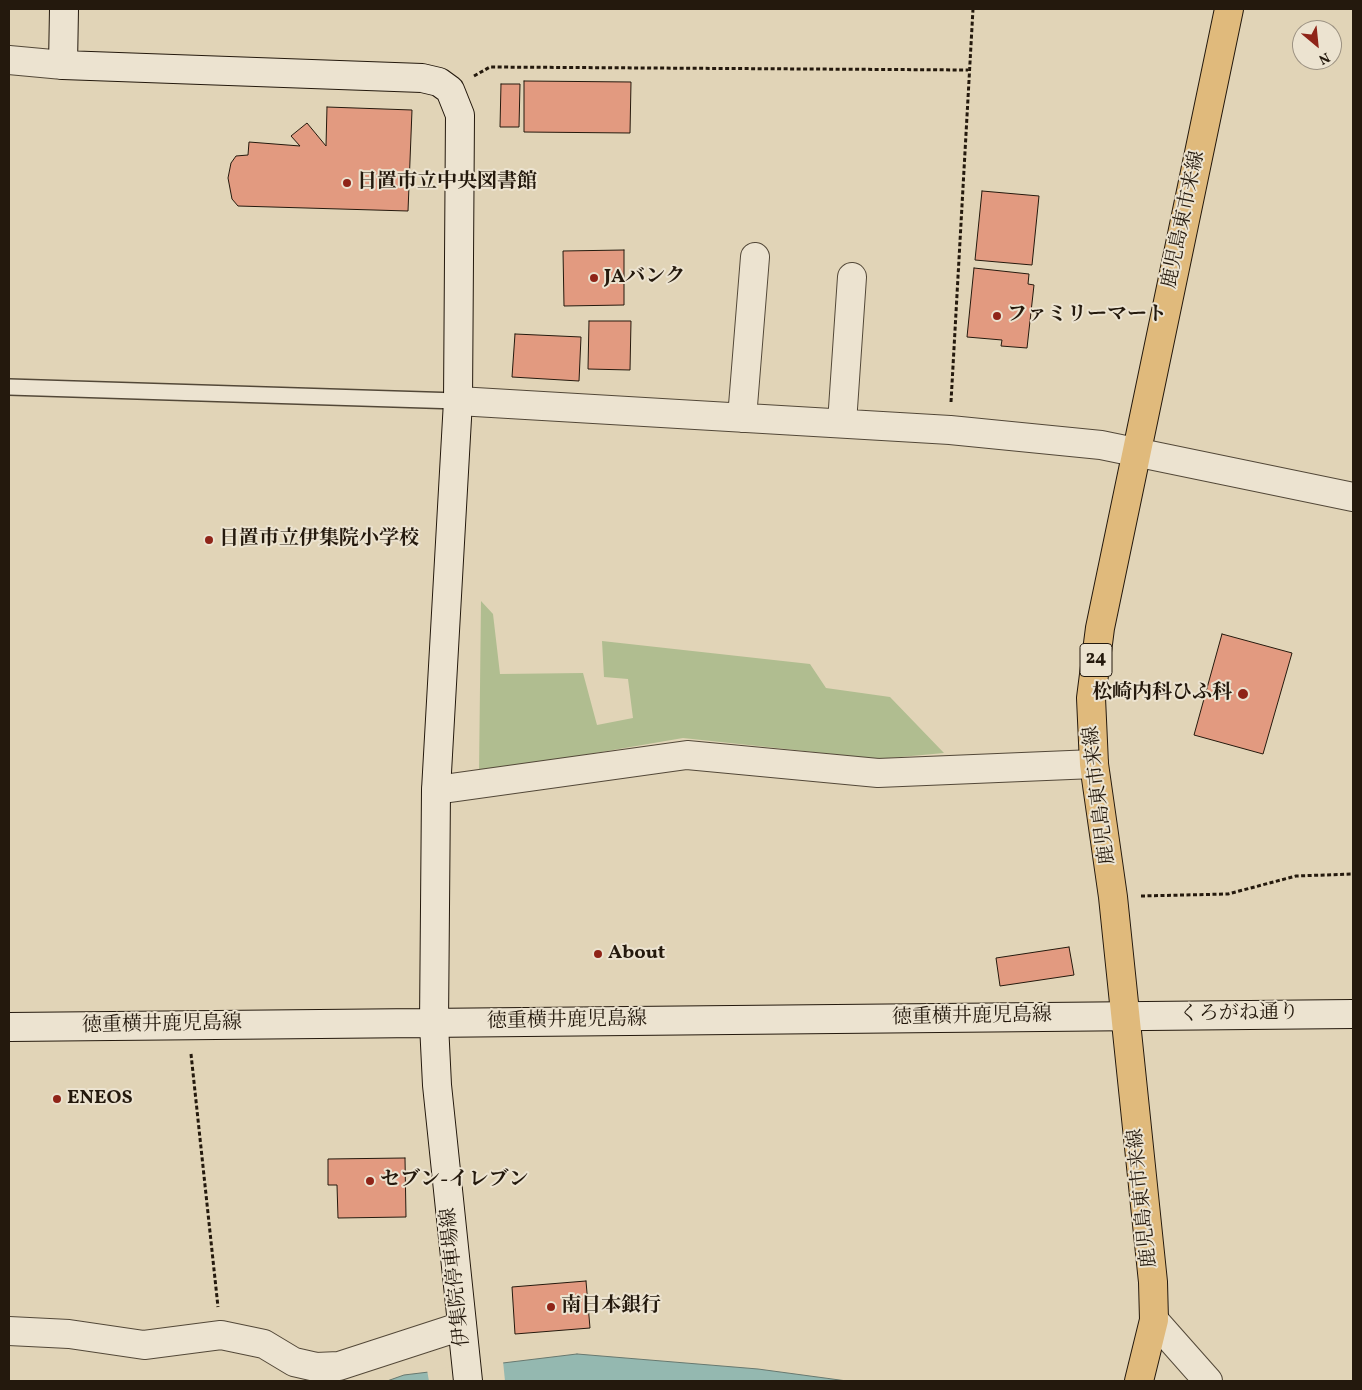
<!DOCTYPE html>
<meta charset="utf-8">
<style>
body{margin:0}
#map{position:relative;width:1362px;height:1390px;overflow:hidden;background:#e1d4b7;font-family:Vollkorn,serif}
canvas{display:block}
.frame{position:absolute;inset:0;border:10px solid #24190d;pointer-events:none}
.north{position:absolute;left:1292px;top:20px;width:50px;height:50px;box-sizing:border-box;background:#ece3d0;border:1px solid #9c9282;border-radius:50%;rotate:152deg;font-size:14px;font-weight:700;line-height:20px;text-align:center;color:#24190d}
.north::after{content:'';display:block;margin:auto;width:18px;height:22px;background:#8f2418;clip-path:polygon(50% 0,100% 100%,50% 72%,0 100%)}
</style>
<div id="map">
<canvas width="1362" height="1390"></canvas>
<div class="frame"></div>
<div class="north">N</div>
</div>
<script>
const ctx = document.querySelector('canvas').getContext('2d');
ctx.lineJoin = 'round';
function fill(path, color) {
  ctx.fillStyle = color;
  ctx.fill(path, 'evenodd');
}
function shape(rows) {
  const path = new Path2D();
  for (const r of rows) {
    path.moveTo(r[0], r[1]);
    for (let i = 2; i < r.length; i += 2) path.lineTo(r[i], r[i + 1]);
  }
  return path;
}
function stroke(path, color, width, dash) {
  ctx.strokeStyle = color;
  ctx.lineWidth = width;
  ctx.lineCap = dash ? 'butt' : 'round';
  ctx.setLineDash(dash || []);
  ctx.stroke(path);
}
function write(font, color, halo, rows, align = 'center') {
  ctx.font = font + ' Vollkorn,"Noto Serif JP",serif';
  ctx.lineWidth = 4;
  ctx.setLineDash([]);
  ctx.textBaseline = 'middle';
  ctx.strokeStyle = halo;
  ctx.fillStyle = color;
  for (const [text, x, y, turn = 0] of rows) {
    ctx.save();
    ctx.translate(x, y);
    ctx.rotate((+turn || 0) * Math.PI / 180);
    ctx.textAlign = isNaN(turn) ? turn : align;
    if (halo) ctx.strokeText(text, 0, 0);
    ctx.fillText(text, 0, 0);
    ctx.restore();
  }
}
const green = shape([
 [481,601,493,614,500,674,583,673,597,725,633,718,628,679,604,677,602,641,810,664,826,688,890,697,944,753,879,759,683,738,479,773]
]);
const water = shape([
 [577,1354,758,1369,847,1381,387,1381,404,1375,577,1354]
]);
const pier = shape([
 [503,1361,505,1381,429,1381,427,1370]
]);
const building = shape([
 [524,81,631,82,630,133,524,132,524,81],
 [501,84,520,84,519,127,500,127,501,84],
 [327,107,412,110,408,211,238,206,232,199,228,178,231,163,236,156,248,155,249,142,300,146,291,136,307,123,326,146,327,107],
 [982,191,1039,196,1032,265,975,260,982,191],
 [624,250,624,305,564,306,563,251,624,250],
 [974,268,1029,274,1028,284,1034,285,1027,348,1001,346,1002,340,967,337,974,268],
 [589,321,631,321,630,370,588,369,589,321],
 [515,334,581,337,579,381,512,377,515,334],
 [1222,634,1292,653,1263,754,1194,735,1222,634],
 [1069,947,1074,975,1000,986,996,958,1069,947],
 [405,1158,406,1217,338,1218,337,1185,328,1185,328,1159,405,1158],
 [586,1281,590,1328,515,1334,512,1287,586,1281]
]);
const path = shape([
 [474,76,490,67,968,70],
 [951,402,973,9],
 [1141,896,1228,894,1296,876,1353,874],
 [191,1054,218,1307]
]);
const lane = shape([
 [9,387,458,401]
]);
const street = shape([
 [9,60,63,65],
 [458,401,950,430,1101,445,1353,497],
 [742,418,755,257],
 [842,423,852,277],
 [436,790,687,755,878,773,1094,764],
 [1154,1320,1208,1381],
 [9,1331,69,1334,144,1345,221,1335,264,1344,294,1362,316,1367,339,1366,462,1326]
]);
const secondary = shape([
 [64,9,63,65,422,78,439,82,450,90,460,115,458,401,436,790,434,1024,437,1085,468,1381],
 [9,1027,1353,1014]
]);
const primary = shape([
 [1139,1381,1154,1320,1153,1282,1113,897,1094,764,1091,698,1100,628,1229,9]
]);
const markers = [
 [347,183,5,"#8f2418"],
 [594,278,5,"#8f2418"],
 [997,316,5,"#8f2418"],
 [209,540,5,"#8f2418"],
 [1243,694,6,"#8f2418"],
 [598,954,5,"#8f2418"],
 [57,1099,5,"#8f2418"],
 [370,1181,5,"#8f2418"],
 [551,1307,5,"#8f2418"]
];
const shields = [
 [1096,660,32]
];
const shieldNames = [
 ["24",1096,660]
];
const poiNames = [
 ["日置市立中央図書館",357,183],
 ["JAバンク",604,278],
 ["ファミリーマート",1007,316],
 ["日置市立伊集院小学校",219,540],
 ["松崎内科ひふ科",1232,694,"right"],
 ["About",608,954],
 ["ENEOS",67,1099],
 ["セブン-イレブン",380,1181],
 ["南日本銀行",561,1307]
];
const streetNames = [
 ["鹿児島東市来線",1185,220,-78],
 ["鹿児島東市来線",1101,795,-97],
 ["くろがね通り",1239,1015,-1],
 ["徳重横井鹿児島線",972,1018,-1],
 ["徳重横井鹿児島線",567,1022,-1],
 ["徳重横井鹿児島線",162,1026,-1],
 ["鹿児島東市来線",1144,1198,-96],
 ["伊集院停車場線",457,1277,-96]
];
fill(green, '#b0bd90');
fill(water, '#94b8b0');
stroke(water, '#67786f', 1);
fill(pier, '#e1d4b7');
fill(building, '#e29a80');
stroke(building, '#24190d', 1);
stroke(lane, '#534838', 18);
stroke(street, '#534838', 30);
stroke(secondary, '#24190d', 30);
stroke(primary, '#24190d', 30);
stroke(path, '#24190d', 3, [4, 2.5]);
stroke(lane, '#ece3d0', 15);
stroke(street, '#ece3d0', 28);
stroke(secondary, '#ece3d0', 28);
stroke(primary, '#e0ba7c', 28);
for (const [x, y, r, color] of markers) {
  const dot = new Path2D();
  dot.arc(x, y, r, 0, 2 * Math.PI);
  ctx.fillStyle = color;
  ctx.fill(dot);
  stroke(dot, '#ece3d0', 2);
}
for (const [x, y, w] of shields) {
  const box = new Path2D();
  box.roundRect(x - w / 2, y - 16.5, w, 33, 4);
  ctx.fillStyle = '#ece3d0';
  ctx.fill(box);
  stroke(box, '#24190d', 1);
}
write('bold 19px', '#24190d', null, shieldNames);
write('bold 20px', '#24190d', '#ece3d0', poiNames, 'left');
write('20px', '#24190d', '#ece3d0', streetNames);
</script>
